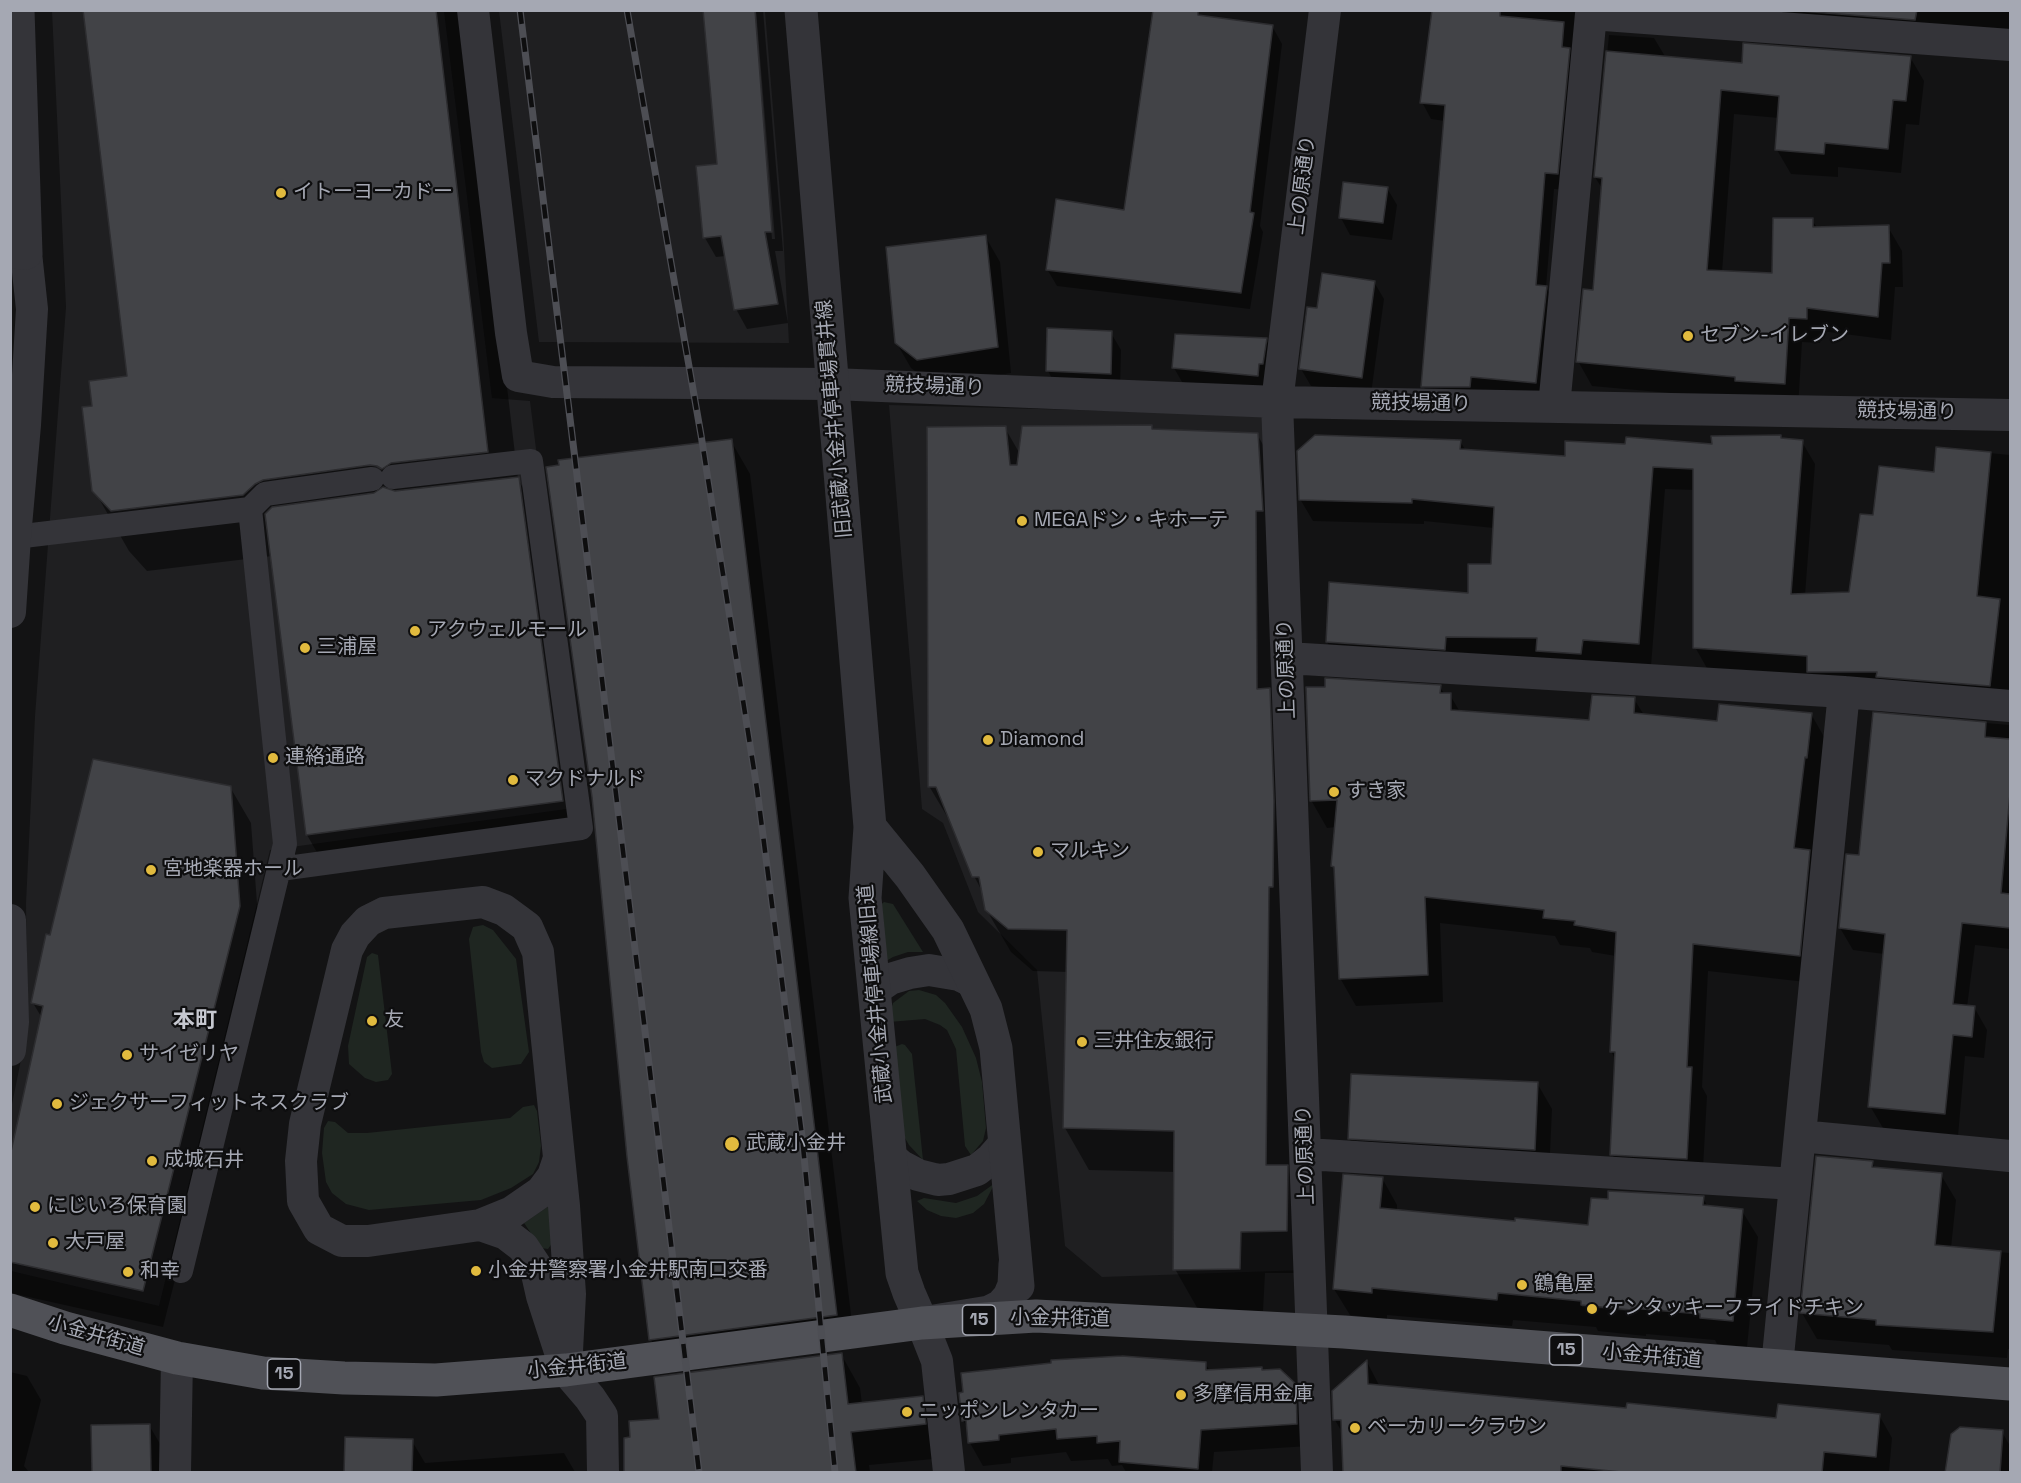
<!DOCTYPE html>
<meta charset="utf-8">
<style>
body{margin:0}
#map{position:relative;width:2021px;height:1483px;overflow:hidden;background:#131314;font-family:"Space Grotesk",sans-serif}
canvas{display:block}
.frame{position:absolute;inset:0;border:12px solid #a5a8b3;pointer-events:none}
</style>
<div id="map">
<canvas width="2021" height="1483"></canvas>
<div class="frame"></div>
</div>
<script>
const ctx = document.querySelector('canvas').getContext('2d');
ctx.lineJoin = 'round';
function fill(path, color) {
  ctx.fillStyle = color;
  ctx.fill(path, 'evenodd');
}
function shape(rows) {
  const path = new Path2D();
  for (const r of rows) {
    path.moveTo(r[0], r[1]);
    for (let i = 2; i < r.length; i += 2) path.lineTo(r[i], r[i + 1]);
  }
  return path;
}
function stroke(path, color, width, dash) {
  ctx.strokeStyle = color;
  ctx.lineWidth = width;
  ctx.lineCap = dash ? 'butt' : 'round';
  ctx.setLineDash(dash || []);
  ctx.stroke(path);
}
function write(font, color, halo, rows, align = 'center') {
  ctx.font = font + ' "Space Grotesk","Noto Sans JP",sans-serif';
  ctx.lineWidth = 4.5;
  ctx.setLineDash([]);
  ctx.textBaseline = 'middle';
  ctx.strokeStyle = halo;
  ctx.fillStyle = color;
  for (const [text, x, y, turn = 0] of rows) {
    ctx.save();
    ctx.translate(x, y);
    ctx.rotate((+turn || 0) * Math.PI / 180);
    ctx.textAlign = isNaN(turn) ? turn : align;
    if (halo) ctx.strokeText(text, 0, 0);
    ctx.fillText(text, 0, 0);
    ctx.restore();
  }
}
const built = shape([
 [52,11,444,11,492,398,530,401,581,807,270,850,159,1306,11,1271,11,1109,27,1030,26,903,35,716,66,307],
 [499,11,765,11,783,230,789,343,539,342],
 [889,405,1265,415,1306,1270,1102,1277,1065,1246,1037,970,978,912,943,823,922,809]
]);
const green = shape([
 [884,902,893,904,923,952,908,952,893,957,881,964,876,909],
 [483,925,493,930,516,959,529,1052,521,1064,492,1068,484,1062,481,1052,469,939,473,927],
 [372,953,378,955,392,1074,388,1080,376,1082,365,1078,349,1064,348,1046,367,957],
 [919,990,936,995,945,1003,962,1027,976,1058,982,1082,986,1128,983,1141,971,1155,965,1146,956,1049,947,1030,940,1025,925,1019,889,1022,890,1012,893,1003,909,991],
 [902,1044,905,1045,912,1054,923,1160,909,1145,902,1133,892,1048],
 [534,1105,537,1111,541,1146,539,1162,533,1174,511,1188,481,1200,369,1210,346,1204,332,1193,326,1182,322,1153,324,1128,328,1121,335,1122,348,1133,367,1133,510,1118,523,1107],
 [995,1183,984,1204,973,1213,956,1218,941,1216,927,1210,917,1201,924,1198,956,1203,977,1196],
 [549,1206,553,1242,548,1249,541,1248,524,1223]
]);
const shadow = shape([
 [84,10,462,10,518,479,537,512,581,834,326,868,307,835,272,556,147,571,129,551,94,490,94,408,128,378],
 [374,458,393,491,390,491,372,460],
 [753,10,772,239,775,239,756,10,763,10,783,251,775,251,788,323,747,329,736,309,726,256,716,257,705,238],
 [1433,10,1669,10,1603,13,1567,190,1554,189,1546,287,1556,305,1545,399,1433,403,1423,386,1445,121,1431,119,1422,102],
 [1749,10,2010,10,2010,53],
 [1198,12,1201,17,1272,26,1282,44,1260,226,1263,232,1250,309,1057,286,1047,269,1126,212],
 [1609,35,1654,38,1666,58,1743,64,1910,57,1924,81,1919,125,1906,124,1901,173,1838,167,1838,177,1791,174,1777,150,1779,118,1734,114,1722,272,1773,275,1812,220,1818,229,1888,227,1902,251,1903,287,1895,287,1891,340,1821,331,1820,343,1802,342,1798,408,1748,400,1592,386,1578,361,1594,292,1603,190,1595,177],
 [1387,188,1397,205,1392,240,1350,235,1341,218],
 [985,236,1000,262,1011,373,933,385,911,368,896,342],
 [1374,282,1384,299,1371,394,1311,386,1301,369,1319,310],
 [1111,333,1121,350,1120,390,1057,388,1048,371],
 [1266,340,1281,365,1278,389,1189,394,1174,368],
 [1151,427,1153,431,1257,434,1281,477,1293,928,1290,1173,1311,1209,1311,1273,1265,1273,1263,1311,1199,1311,1175,1269,1176,1172,1089,1170,1065,1128,1068,972,1033,971,1011,952,986,909,983,893,974,876,954,828,929,786,1005,428,1020,454],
 [1780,437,1782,440,1802,442,1815,464,1805,595,1850,593,1874,517,1935,474,1937,448,2010,455,2010,709,1708,670,1695,647,1695,490,1665,489,1651,666,1340,664,1327,642,1469,594,1492,566,1494,528,1424,521,1424,524,1313,521,1300,499,1460,441,1466,451,1566,458,1627,445,1713,445],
 [731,441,750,474,855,1348,670,1373,651,1340],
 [1440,687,1445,695,1450,695,1460,712,1590,722,1634,699,1644,715,1718,723,1811,714,1827,742,1812,856,1825,879,1815,983,1708,971,1702,1087,1707,1096,1702,1186,1627,1182,1612,1154,1616,1061,1611,1051,1616,956,1592,952,1590,948,1560,945,1555,936,1440,923,1443,1002,1356,1006,1340,978,1335,870,1333,866,1336,827,1327,828,1311,800],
 [1874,714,2010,725,2010,949,1975,945,1967,1007,1974,1007,1987,1030,1984,1058,1965,1056,1958,1136,1883,1128,1870,1106,1884,954,1853,950,1840,928,1861,857],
 [230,787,251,823,260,943,163,1327,11,1293,10,1163,42,1018,33,1003,51,936],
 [1537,1083,1552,1109,1549,1175,1364,1164,1349,1138],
 [1872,1162,1875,1169,1941,1175,1956,1200,1951,1248,2010,1253,2010,1349,2008,1349,2007,1358,1892,1350,1889,1345,1817,1339,1802,1313],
 [1382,1178,1397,1205,1397,1211,1516,1223,1590,1227,1703,1198,1708,1207,1742,1211,1758,1237,1747,1347,1717,1344,1715,1340,1646,1334,1646,1336,1598,1331,1596,1327,1513,1320,1512,1326,1387,1315,1387,1319,1350,1315,1334,1289],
 [1582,1304,1639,1310,1638,1312,1582,1307],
 [841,1354,860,1388,862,1404,922,1398,941,1431,944,1458,869,1465,870,1472,626,1472,632,1439,661,1420],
 [1367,1362,1380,1387,1628,1409,1777,1419,1879,1415,1892,1438,1889,1472,1345,1472,1343,1434,1335,1420],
 [1205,1363,1210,1371,1261,1368,1263,1372,1294,1385,1308,1408,1309,1446,1214,1452,1212,1472,1126,1472,1122,1465,1112,1466,1108,1459,1071,1461,1066,1452,1011,1458,1011,1463,983,1466,970,1443,968,1429,963,1420],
 [10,1372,27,1376,41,1400,24,1466,29,1472,10,1472],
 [149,1425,163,1449,163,1472,93,1472],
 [2002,1432,2010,1446,2010,1472,1947,1472],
 [412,1441,425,1463,564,1453,575,1472,346,1472]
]);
const building = shape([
 [83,10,436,10,488,452,391,463,382,469,377,466,370,465,263,480,255,484,243,495,111,511,92,491,82,407,92,406,89,381,127,376,83,10],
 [703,10,755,10,772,232,765,232,778,304,734,310,721,236,703,238,696,166,717,164,703,10],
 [1153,10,1198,10,1198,15,1273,25,1250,212,1254,213,1241,293,1046,270,1056,199,1124,210,1153,10],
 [1432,10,1500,10,1500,16,1564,22,1562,47,1570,48,1558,174,1545,173,1536,285,1547,286,1536,383,1471,377,1470,387,1421,387,1445,105,1420,103,1432,10],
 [1788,10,1917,10,1915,20,1788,10],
 [1743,43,1911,56,1906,101,1893,100,1888,149,1825,143,1824,154,1775,150,1779,96,1721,90,1707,270,1772,273,1773,218,1813,218,1813,227,1889,225,1890,263,1882,263,1878,317,1807,308,1807,319,1789,318,1785,384,1735,381,1735,377,1576,362,1583,289,1593,290,1602,178,1594,177,1606,51,1742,63,1743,43],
 [1343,182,1388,187,1383,223,1339,218,1343,182],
 [986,235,998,347,917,360,895,343,886,247,986,235],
 [1322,273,1375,281,1362,378,1299,369,1307,307,1317,308,1322,273],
 [1047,328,1112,331,1111,374,1046,371,1047,328],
 [1175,334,1267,338,1263,364,1259,364,1258,376,1172,368,1175,334],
 [1152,425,1152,429,1258,433,1263,511,1256,511,1257,689,1270,688,1274,801,1273,887,1269,887,1266,1165,1288,1165,1287,1231,1241,1232,1240,1269,1173,1270,1174,1131,1063,1128,1067,930,1008,929,985,910,979,877,972,877,936,787,928,787,927,427,1006,426,1010,465,1017,465,1022,426,1152,425],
 [1315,435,1461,440,1460,449,1565,456,1565,441,1625,444,1626,437,1712,444,1711,436,1781,435,1781,438,1803,440,1791,594,1849,592,1860,514,1873,515,1879,466,1934,472,1936,447,1991,452,1977,596,2000,599,1990,686,1876,677,1877,672,1807,672,1807,656,1693,648,1693,469,1653,467,1639,644,1583,640,1581,654,1536,651,1537,638,1446,637,1445,650,1326,642,1329,582,1468,593,1468,564,1491,564,1494,507,1412,499,1412,503,1299,500,1297,451,1315,435],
 [732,439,837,1315,649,1340,627,1157,592,797,546,467,559,465,558,460,732,439],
 [519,477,563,801,306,835,265,514,272,507,374,493,383,487,395,491,519,477],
 [1325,678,1441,685,1440,693,1451,693,1451,710,1589,720,1592,695,1635,697,1634,713,1717,721,1719,704,1812,713,1807,758,1805,757,1794,848,1810,850,1800,956,1693,944,1687,1067,1692,1067,1687,1159,1610,1155,1615,1052,1610,1052,1616,932,1574,925,1575,921,1543,918,1544,910,1425,897,1428,975,1339,979,1334,867,1331,866,1337,800,1310,801,1306,687,1325,687,1325,678],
 [1873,712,1986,722,1985,737,2010,739,2010,794,2001,893,2010,894,2010,928,1962,923,1953,1004,1975,1006,1972,1037,1953,1035,1945,1114,1868,1107,1885,934,1839,928,1846,854,1859,855,1873,712],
 [93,759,231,786,240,906,143,1291,10,1262,10,1156,43,1006,31,1003,46,934,50,935,93,759],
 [1351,1074,1538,1082,1535,1150,1348,1139,1351,1074],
 [1816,1156,1873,1161,1872,1167,1942,1173,1935,1245,2001,1251,1993,1332,1876,1325,1876,1320,1800,1313,1816,1156],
 [1343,1174,1383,1177,1380,1208,1515,1221,1515,1218,1588,1225,1591,1198,1608,1199,1608,1191,1704,1196,1703,1205,1743,1209,1733,1321,1700,1318,1700,1314,1631,1308,1631,1310,1581,1305,1581,1301,1498,1293,1497,1300,1372,1288,1372,1293,1333,1289,1343,1174],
 [842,1353,848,1404,923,1396,926,1424,851,1432,856,1473,624,1473,624,1438,630,1437,629,1421,659,1419,654,1377,842,1353],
 [1122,1356,1206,1362,1206,1370,1262,1367,1262,1370,1280,1369,1296,1384,1297,1424,1201,1430,1198,1469,1119,1462,1120,1441,1097,1443,1097,1436,1057,1439,1056,1429,999,1435,999,1440,968,1443,966,1420,962,1421,959,1393,963,1392,961,1373,1051,1363,1051,1360,1122,1356],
 [1367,1360,1368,1384,1626,1408,1627,1403,1776,1418,1778,1404,1880,1414,1876,1457,1824,1452,1822,1473,1631,1473,1561,1466,1561,1473,1343,1473,1341,1420,1333,1420,1332,1391,1367,1360],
 [150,1424,151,1473,92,1473,91,1425,150,1424],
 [1960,1427,2003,1430,2000,1473,1945,1473,1951,1434,1960,1427],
 [345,1437,413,1439,412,1473,344,1473,345,1437]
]);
const pedestrian = shape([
 [15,537,250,509,265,494,372,479],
 [280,869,581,828,531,461,393,477],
 [181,1271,285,844,250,509]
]);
const minor = shape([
 [473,10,511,333,518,376,553,382,832,384,1277,402,2010,415],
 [1554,407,1591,14,2010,45],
 [10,612,15,537,25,425,32,309,26,253],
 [1287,658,1844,692,2010,706],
 [10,920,13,1022,10,1050],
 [874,990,890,979,910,973,929,970,959,975,973,982],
 [1800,1136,2010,1156],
 [1306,1154,1795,1184],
 [890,1157,901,1166,918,1175,938,1180,949,1179,977,1170,991,1159,1005,1143],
 [480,1225,512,1212,541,1192,553,1176,559,1158],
 [922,1323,937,1361,949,1472],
 [1777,1366,1844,692],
 [566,1370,570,1294,564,1206,538,952,527,927,504,910,483,902,384,913,368,921,355,935,347,950,305,1124,301,1161,303,1201,319,1229,342,1241,368,1241,480,1225,506,1234,523,1247,535,1265,542,1296,566,1370,590,1398,602,1416,603,1472],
 [175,1472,177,1358],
 [1317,1472,1277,402,1325,10]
]);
const tertiary = shape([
 [801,10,870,827,865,898,902,1273,909,1293,922,1323,989,1312,1001,1306,1009,1297,1014,1285,1015,1264],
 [10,252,26,253,18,10],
 [870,827,910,876,948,930,986,1009,996,1048,1018,1286]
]);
const primary = shape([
 [10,1310,65,1328,177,1358,263,1373,344,1378,436,1380,566,1370,922,1323,1036,1316,1344,1332,2010,1384]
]);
const rail = shape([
 [520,10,699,1472],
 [627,10,701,435,757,789,802,1136,835,1472]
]);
const markers = [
 [281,193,6,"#e1ba3e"],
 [1688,336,6,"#e1ba3e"],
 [1022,521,6,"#e1ba3e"],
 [415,631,6,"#e1ba3e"],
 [305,648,6,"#e1ba3e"],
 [988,740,6,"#e1ba3e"],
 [273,758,6,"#e1ba3e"],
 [513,780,6,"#e1ba3e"],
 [1334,792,6,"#e1ba3e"],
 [1038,852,6,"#e1ba3e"],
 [151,870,6,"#e1ba3e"],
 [372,1021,6,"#e1ba3e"],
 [1082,1042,6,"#e1ba3e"],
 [127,1055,6,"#e1ba3e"],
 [57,1104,6,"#e1ba3e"],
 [732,1144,8,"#e1ba3e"],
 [152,1161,6,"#e1ba3e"],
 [35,1207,6,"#e1ba3e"],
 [53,1243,6,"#e1ba3e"],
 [476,1271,6,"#e1ba3e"],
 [128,1272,6,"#e1ba3e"],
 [1522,1285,6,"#e1ba3e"],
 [1592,1309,6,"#e1ba3e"],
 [1181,1395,6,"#e1ba3e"],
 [907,1412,6,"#e1ba3e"],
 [1355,1428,6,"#e1ba3e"]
];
const shields = [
 [979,1320,33],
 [1566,1350,33],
 [284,1374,33]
];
const shieldNames = [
 ["15",979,1320],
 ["15",1566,1350],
 ["15",284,1374]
];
const streetNames = [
 ["上の原通り",1303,185,-83],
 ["競技場通り",935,387,2],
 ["競技場通り",1421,404,1],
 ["競技場通り",1907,412,1],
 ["旧武蔵小金井停車場貫井線",835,419,-95],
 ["上の原通り",1287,669,-92],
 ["武蔵小金井停車場線旧道",876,994,-95],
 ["上の原通り",1306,1155,-92],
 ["小金井街道",1060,1319,1],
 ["小金井街道",96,1336,16],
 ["小金井街道",1652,1357,5],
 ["小金井街道",577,1367,-6]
];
const poiNames = [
 ["イトーヨーカドー",293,193],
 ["セブン-イレブン",1700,336],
 ["MEGAドン・キホーテ",1034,521],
 ["アクウェルモール",427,631],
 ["三浦屋",317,648],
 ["Diamond",1000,740],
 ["連絡通路",285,758],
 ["マクドナルド",525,780],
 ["すき家",1346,792],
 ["マルキン",1050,852],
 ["宮地楽器ホール",163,870],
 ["友",384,1021],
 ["三井住友銀行",1094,1042],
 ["サイゼリヤ",139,1055],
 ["ジェクサーフィットネスクラブ",69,1104],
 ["武蔵小金井",746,1144],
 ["成城石井",164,1161],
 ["にじいろ保育園",47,1207],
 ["大戸屋",65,1243],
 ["小金井警察署小金井駅南口交番",488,1271],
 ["和幸",140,1272],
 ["鶴亀屋",1534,1285],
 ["ケンタッキーフライドチキン",1604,1309],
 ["多摩信用金庫",1193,1395],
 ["ニッポンレンタカー",919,1412],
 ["ベーカリークラウン",1367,1428]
];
const quarterNames = [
 ["本町",195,1021]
];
fill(built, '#1f1f21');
fill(green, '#1f2621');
fill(shadow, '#0007');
fill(building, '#424347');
stroke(building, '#2d2d30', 1.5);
stroke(pedestrian, '#343439', 24);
stroke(minor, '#343439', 32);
stroke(tertiary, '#343439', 33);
stroke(primary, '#505157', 33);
stroke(rail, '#4d4e54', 7);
stroke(rail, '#0e0e0f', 4.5, [14]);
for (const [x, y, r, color] of markers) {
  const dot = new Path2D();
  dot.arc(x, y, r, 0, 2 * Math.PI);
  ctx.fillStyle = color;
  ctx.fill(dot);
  stroke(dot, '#0e0e0f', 2);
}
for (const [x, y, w] of shields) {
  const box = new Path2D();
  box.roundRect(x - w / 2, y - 15, w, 30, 4.5);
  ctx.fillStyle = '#0e0e0f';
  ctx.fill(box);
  stroke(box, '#a5a8b3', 1.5);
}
write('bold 18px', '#a5a8b3', null, shieldNames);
write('20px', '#a5a8b3', '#0e0e0f', streetNames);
write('20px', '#a5a8b3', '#0e0e0f', poiNames, 'left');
write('bold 22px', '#c6c8d0', '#0e0e0f', quarterNames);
</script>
